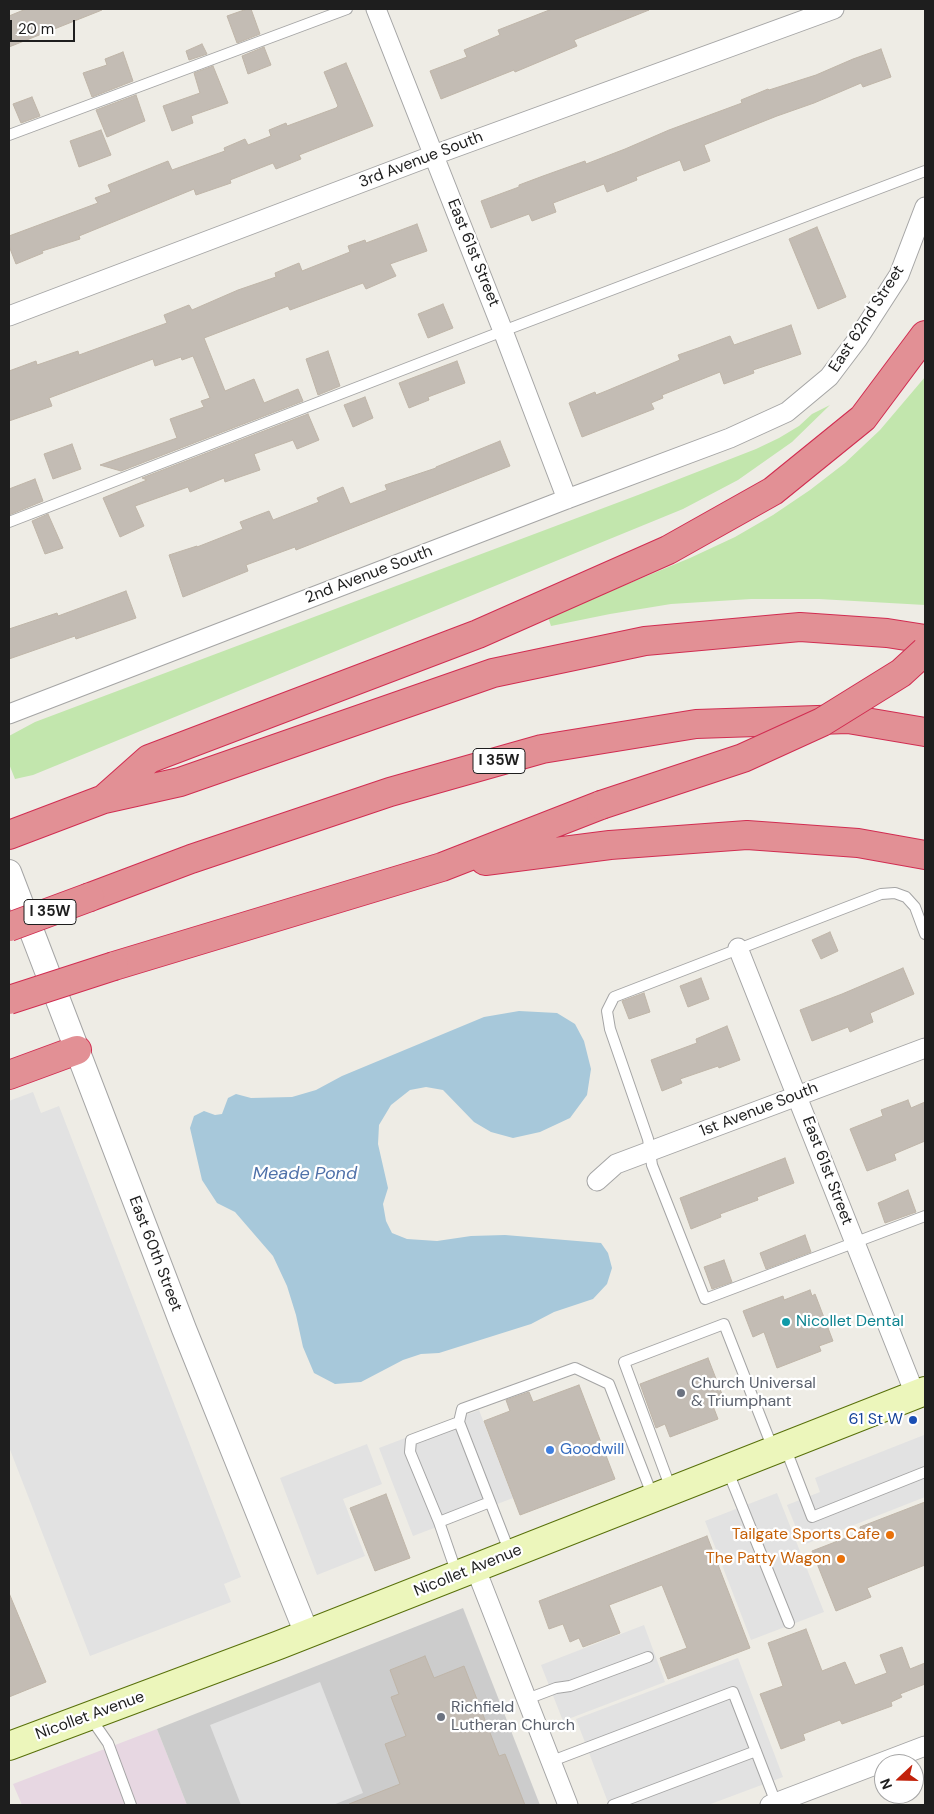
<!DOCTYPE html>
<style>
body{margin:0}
#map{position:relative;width:934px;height:1814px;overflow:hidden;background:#eeece5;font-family:"DM Sans",sans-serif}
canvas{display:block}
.frame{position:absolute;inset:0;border:10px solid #1e1e1e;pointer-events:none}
.north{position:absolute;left:874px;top:1754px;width:50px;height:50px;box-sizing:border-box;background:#fff;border:1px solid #a5a5a5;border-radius:50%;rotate:249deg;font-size:14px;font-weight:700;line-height:20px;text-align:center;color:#1e1e1e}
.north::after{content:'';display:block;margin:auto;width:18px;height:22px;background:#c2210a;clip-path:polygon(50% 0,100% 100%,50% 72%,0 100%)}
.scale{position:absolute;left:10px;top:20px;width:65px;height:22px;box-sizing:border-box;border:2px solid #1e1e1e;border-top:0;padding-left:6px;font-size:15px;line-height:18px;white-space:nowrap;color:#1e1e1e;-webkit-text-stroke:4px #fff;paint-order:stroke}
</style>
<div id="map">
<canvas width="934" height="1814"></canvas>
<div class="frame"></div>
<div class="north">N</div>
<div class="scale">20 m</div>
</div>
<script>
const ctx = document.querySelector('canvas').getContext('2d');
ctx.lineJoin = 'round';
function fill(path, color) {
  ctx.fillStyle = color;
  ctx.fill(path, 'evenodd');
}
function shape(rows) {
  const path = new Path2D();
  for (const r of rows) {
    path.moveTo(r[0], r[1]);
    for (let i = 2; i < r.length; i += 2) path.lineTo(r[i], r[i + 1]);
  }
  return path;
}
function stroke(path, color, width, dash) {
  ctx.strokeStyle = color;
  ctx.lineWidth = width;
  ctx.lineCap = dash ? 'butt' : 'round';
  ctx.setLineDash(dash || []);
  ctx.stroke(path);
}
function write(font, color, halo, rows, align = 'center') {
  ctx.font = font + ' "DM Sans",sans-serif';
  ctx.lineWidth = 4.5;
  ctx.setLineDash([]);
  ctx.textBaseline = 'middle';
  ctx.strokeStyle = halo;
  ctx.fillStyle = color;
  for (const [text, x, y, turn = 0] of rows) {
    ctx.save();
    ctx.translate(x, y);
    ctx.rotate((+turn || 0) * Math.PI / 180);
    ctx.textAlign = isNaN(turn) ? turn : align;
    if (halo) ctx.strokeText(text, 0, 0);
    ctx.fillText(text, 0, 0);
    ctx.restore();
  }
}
const industrial = shape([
 [157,1729,187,1805,22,1805,13,1784]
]);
const religious = shape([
 [463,1608,540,1805,187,1805,157,1729]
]);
const grass = shape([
 [925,377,925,605,819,599,751,599,671,604,610,614,551,626,548,617,690,558,735,537,773,515,810,490,845,463,880,430],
 [830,405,792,442,738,480,683,509,33,775,15,779,9,764,9,736,35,722,638,495,756,449,779,438,799,426,812,414]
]);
const parking = shape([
 [33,1092,41,1113,59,1106,241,1577,224,1584,231,1602,90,1656,9,1447,9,1101],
 [479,1410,513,1498,413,1536,379,1448],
 [924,1435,925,1497,803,1545,787,1505,820,1492,815,1478],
 [367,1444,382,1484,343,1499,365,1556,317,1575,280,1478],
 [777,1493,824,1612,751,1640,705,1521],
 [644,1625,665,1682,563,1721,541,1665],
 [738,1658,783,1777,708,1805,609,1805,576,1719],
 [320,1682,363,1793,333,1805,241,1805,210,1725]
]);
const water = shape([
 [519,1011,557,1013,575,1024,584,1041,591,1069,587,1095,570,1118,540,1132,513,1138,491,1132,474,1122,443,1090,426,1087,410,1090,391,1105,379,1125,378,1144,388,1188,383,1204,386,1221,392,1233,407,1239,437,1241,471,1236,505,1235,601,1243,608,1253,612,1268,607,1284,593,1299,554,1312,531,1324,439,1353,421,1354,403,1360,361,1382,335,1384,314,1373,303,1347,296,1315,287,1286,273,1256,235,1212,217,1203,202,1180,190,1128,194,1116,204,1111,215,1115,222,1114,228,1098,236,1094,251,1098,292,1097,316,1090,342,1076,484,1017]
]);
const building = shape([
 [26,9,102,9,102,10,9,47,9,16,26,9],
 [247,9,251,9,260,34,237,43,227,16,247,9],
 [552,9,649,10,574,40,577,46,515,72,514,70,441,99,430,71,467,57,464,50,500,35,498,30,552,9],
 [202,44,207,54,189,60,186,51,202,44],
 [264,47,271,65,248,74,242,56,264,47],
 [881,49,891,77,863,87,861,83,814,103,777,116,704,145,710,161,684,171,680,160,636,177,637,180,607,192,604,184,553,203,556,212,532,221,529,214,491,228,481,201,519,187,519,185,543,176,585,161,586,164,625,149,669,130,742,103,741,100,768,89,769,90,816,75,853,59,881,49],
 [123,52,133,81,92,97,83,73,107,65,105,59,123,52],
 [346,63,373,126,299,155,301,159,276,169,273,163,230,180,231,183,196,195,194,189,79,236,80,239,42,251,43,253,16,264,9,246,9,236,98,203,95,198,111,192,108,185,168,161,172,170,225,151,224,148,245,139,248,145,271,136,269,130,286,123,287,126,336,108,338,106,324,72,346,63],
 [213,66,228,103,191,116,193,123,172,131,163,106,200,93,194,73,213,66],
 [136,95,145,121,107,137,96,110,136,95],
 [32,97,40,116,21,123,13,104,32,97],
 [101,130,111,155,79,167,70,141,101,130],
 [417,224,427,251,390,264,396,276,366,289,363,283,290,310,288,306,204,338,225,391,254,379,264,403,298,389,303,401,121,471,100,465,177,438,170,419,204,407,201,401,210,398,193,356,182,360,181,357,155,366,153,359,49,398,52,406,9,421,9,371,36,361,37,365,78,351,79,355,167,323,164,315,189,305,192,310,238,290,276,277,275,273,299,263,302,271,350,252,348,246,365,240,366,243,417,224],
 [817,227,846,297,818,309,789,239,817,227],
 [443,304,453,328,428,338,418,314,443,304],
 [791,325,801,354,753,370,754,373,724,384,720,372,662,395,663,398,651,403,654,409,582,437,569,403,595,392,596,395,606,391,680,360,678,355,698,348,730,336,734,345,791,325],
 [328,351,340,386,318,395,306,359,328,351],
 [457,361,465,383,428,397,429,400,409,408,399,383,457,361],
 [365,397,373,418,353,427,344,405,365,397],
 [308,414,319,440,297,449,293,440,254,454,260,470,225,482,224,478,190,492,188,487,135,506,144,526,120,537,103,498,147,480,142,478,308,414],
 [500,441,510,466,296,550,295,547,246,565,248,571,183,597,169,555,197,546,197,547,243,529,240,522,269,511,273,520,319,502,317,498,343,487,350,504,387,490,385,485,436,468,436,467,500,441],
 [72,444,81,469,53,479,44,454,72,444],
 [35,479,43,501,9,515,9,489,35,479],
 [48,514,63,548,45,554,32,521,48,514],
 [126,591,136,618,76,639,75,636,9,659,9,629,57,613,58,616,126,591],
 [830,932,838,951,821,959,812,940,830,932],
 [903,968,914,994,870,1013,873,1022,866,1025,850,1032,848,1027,812,1041,800,1010,842,994,903,968],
 [701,978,709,999,688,1007,680,986,701,978],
 [644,993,650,1012,629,1019,622,1001,644,993],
 [727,1026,740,1060,719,1068,718,1066,680,1079,682,1083,662,1091,651,1060,697,1043,696,1039,727,1026],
 [908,1100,911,1108,925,1102,925,1141,894,1154,896,1160,867,1171,850,1129,883,1116,881,1110,908,1100],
 [785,1158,794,1183,757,1197,758,1200,720,1214,721,1217,691,1229,680,1198,785,1158],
 [908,1190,916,1212,885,1223,878,1203,908,1190],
 [805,1235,811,1252,766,1269,760,1253,805,1235],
 [724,1260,732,1282,712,1289,704,1267,724,1260],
 [810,1290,812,1296,815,1294,833,1341,819,1346,821,1351,777,1368,764,1332,753,1337,743,1311,783,1296,784,1300,810,1290],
 [708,1358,725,1402,713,1406,718,1419,670,1437,665,1424,656,1428,640,1384,708,1358],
 [579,1385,615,1479,520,1515,484,1421,510,1411,506,1400,529,1392,533,1402,579,1385],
 [386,1494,410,1558,375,1571,350,1508,386,1494],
 [925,1502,925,1565,867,1588,871,1597,836,1611,812,1551,861,1532,860,1527,925,1502],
 [707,1536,750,1648,668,1679,660,1658,687,1648,662,1585,609,1605,620,1633,583,1647,579,1638,570,1642,563,1624,549,1629,539,1601,707,1536],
 [9,1593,46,1682,9,1697,9,1593],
 [806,1629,822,1671,845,1662,855,1685,887,1673,880,1655,902,1647,910,1669,925,1663,925,1684,900,1694,902,1697,891,1702,892,1706,842,1724,840,1720,803,1734,805,1740,781,1749,760,1694,783,1686,768,1643,806,1629],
 [425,1656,434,1678,464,1666,499,1756,505,1754,525,1805,349,1805,349,1804,400,1784,385,1744,406,1736,391,1697,399,1694,390,1670,425,1656]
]);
const service = shape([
 [9,135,347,9],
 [9,522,503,331,925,171],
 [925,934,915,907,906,897,895,893,881,894,614,997,607,1011,610,1029,648,1139,652,1165,705,1299,925,1216],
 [785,1447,812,1517,925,1472],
 [727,1469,789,1623],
 [671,1489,624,1362,724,1324,773,1449],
 [439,1522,490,1502],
 [510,1553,459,1422,462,1409,575,1368,609,1384,653,1497],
 [457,1574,439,1522,410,1452,411,1440,459,1422],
 [527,1699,556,1688,570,1686,648,1657],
 [90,1717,108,1743,131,1805],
 [552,1761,733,1692,776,1803],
 [613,1805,756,1751]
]);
const minor = shape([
 [376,9,503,331,567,499],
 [9,316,434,155,834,9],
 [9,714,567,499,730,438,787,412,829,377,857,340,899,275,925,207],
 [738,948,915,1394],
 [597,1181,616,1164,925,1048],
 [475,1567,568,1805],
 [770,1805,925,1746]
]);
const tertiary = shape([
 [9,872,184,1329,307,1634]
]);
const secondary = shape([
 [9,1746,279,1645,925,1391]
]);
const motorway = shape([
 [104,799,149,759,478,634,668,550,773,491,863,418,925,335],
 [9,835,104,799,180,782,493,673,645,641,800,627,887,633,925,639],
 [485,861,610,845,747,835,858,843,925,855],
 [90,897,191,859,390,792,542,749,696,724,848,719,925,732],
 [114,966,442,867,601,805],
 [9,1075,77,1050]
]);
const motorwayBridge = shape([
 [601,805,743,758,822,722,901,673,925,651],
 [9,927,90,897],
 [9,1000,114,966]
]);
const markers = [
 [786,1322,5,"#0f9aa8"],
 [681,1393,5,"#6b7280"],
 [913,1420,5,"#1a4fb4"],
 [550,1450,5,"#3f7fe0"],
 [890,1535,5,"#e8710a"],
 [841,1559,5,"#e8710a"],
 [441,1717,5,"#6b7280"]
];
const shields = [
 [499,761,52],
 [50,912,52]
];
const shieldNames = [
 ["I 35W",499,761],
 ["I 35W",50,912]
];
const streetNames = [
 ["3rd Avenue South",421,160,-21],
 ["East 61st Street",473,253,68],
 ["East 62nd Street",867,319,-57],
 ["2nd Avenue South",369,575,-21],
 ["1st Avenue South",759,1110,-21],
 ["East 61st Street",827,1171,69],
 ["East 60th Street",155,1254,69],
 ["Nicollet Avenue",468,1571,-22],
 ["Nicollet Avenue",90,1716,-20]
];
const cultureNames = [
 ["Nicollet Dental",796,1322]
];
const worshipNames = [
 ["Church Universal",691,1384],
 ["& Triumphant",691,1402],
 ["Richfield",451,1708],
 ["Lutheran Church",451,1726]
];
const transitNames = [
 ["61 St W",903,1420]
];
const shopNames = [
 ["Goodwill",560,1450]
];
const foodNames = [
 ["Tailgate Sports Cafe",880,1535],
 ["The Patty Wagon",831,1559]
];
const waterNames = [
 ["Meade Pond",305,1174]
];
fill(industrial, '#e7d7e2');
fill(religious, '#ccc');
fill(grass, '#c2e6ad');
fill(parking, '#e2e2e2');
fill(water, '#a7c8da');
fill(building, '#c3bcb4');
stroke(building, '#bfb5a8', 1);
stroke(service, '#a5a5a5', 12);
stroke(minor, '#a5a5a5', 21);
stroke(tertiary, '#a5a5a5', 26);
stroke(secondary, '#58700a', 30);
stroke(motorway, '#d12d51', 30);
stroke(service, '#fff', 10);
stroke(minor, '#fff', 19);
stroke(tertiary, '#fff', 24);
stroke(secondary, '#ecf6bb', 28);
stroke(motorway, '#e29095', 28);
stroke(motorwayBridge, '#d12d51', 30, []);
stroke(motorwayBridge, '#e29095', 28);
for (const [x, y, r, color] of markers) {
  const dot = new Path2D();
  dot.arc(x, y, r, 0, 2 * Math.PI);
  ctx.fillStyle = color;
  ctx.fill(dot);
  stroke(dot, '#fff', 2);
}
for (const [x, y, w] of shields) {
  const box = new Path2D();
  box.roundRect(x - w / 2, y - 12.5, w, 25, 4);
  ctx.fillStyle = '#fff';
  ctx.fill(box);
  stroke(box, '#1e1e1e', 1);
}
write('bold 15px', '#1e1e1e', null, shieldNames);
write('16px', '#1e1e1e', '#fff', streetNames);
write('16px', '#0d838f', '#fff', cultureNames, 'left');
write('16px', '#5b616d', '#fff', worshipNames, 'left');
write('16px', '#164399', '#fff', transitNames, 'right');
write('16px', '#366cbe', '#fff', shopNames, 'left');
write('16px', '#c56008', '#fff', foodNames, 'right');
write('italic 18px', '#4f71a9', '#fff', waterNames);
</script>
